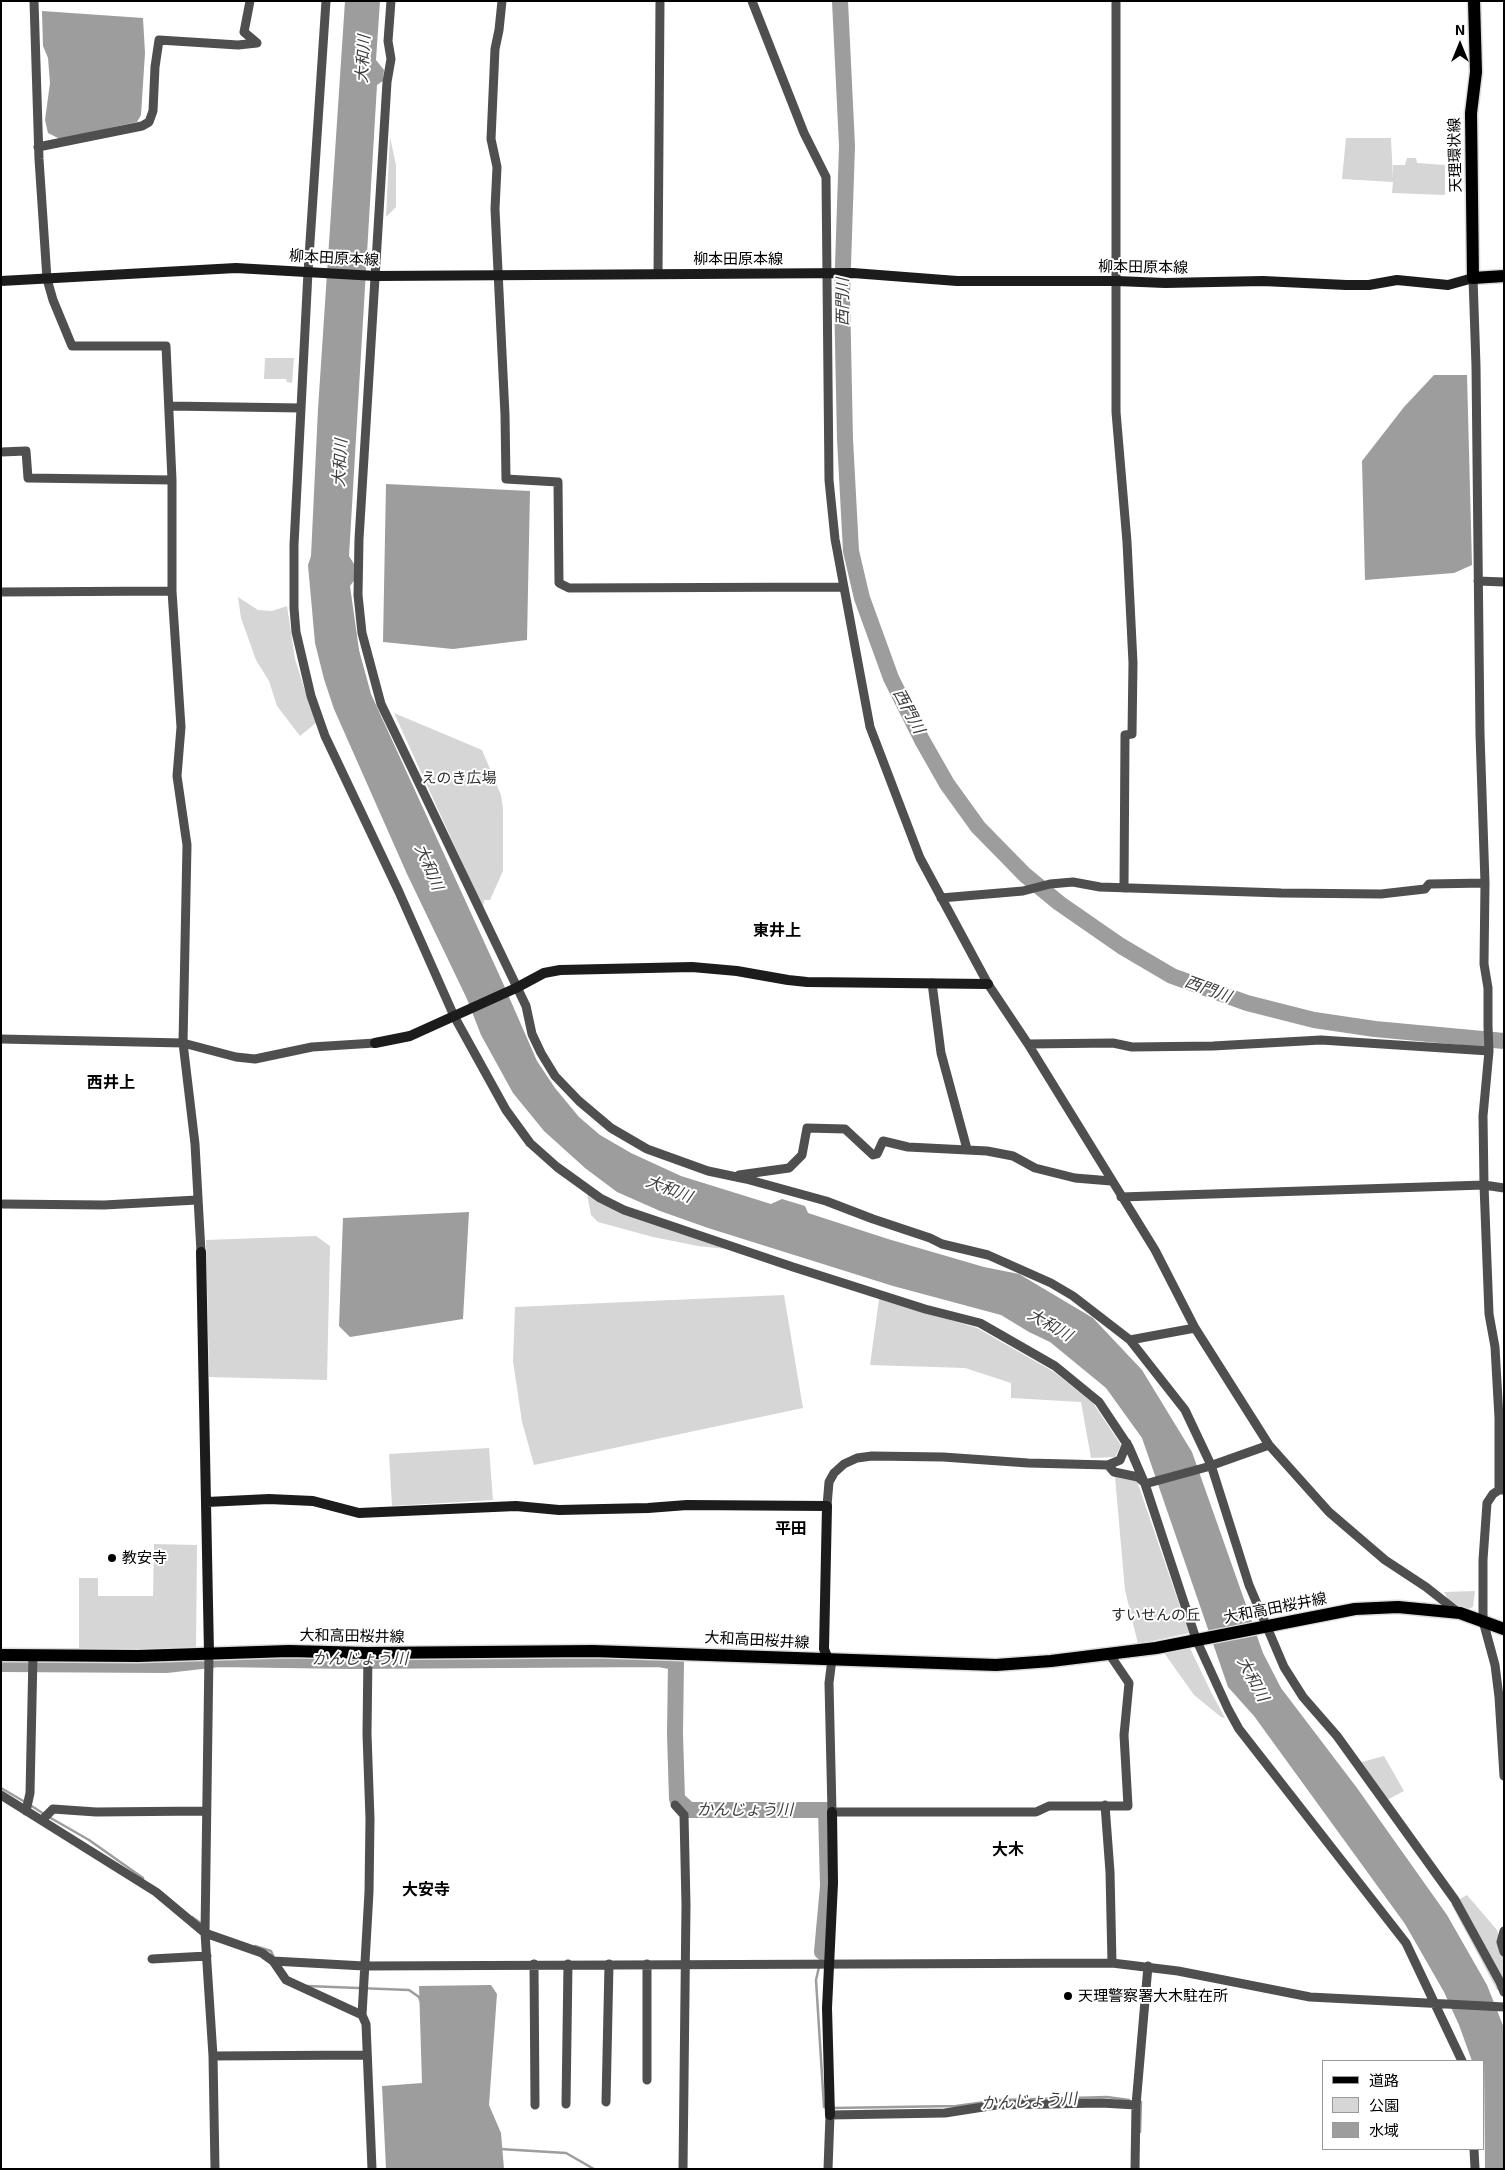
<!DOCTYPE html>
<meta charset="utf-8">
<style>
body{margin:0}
#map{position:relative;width:1505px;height:2170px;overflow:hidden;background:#fff;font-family:"Exo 2","Noto Sans JP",sans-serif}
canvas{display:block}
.frame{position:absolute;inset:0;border:2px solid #000;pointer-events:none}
.legend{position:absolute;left:1322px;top:2060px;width:162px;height:90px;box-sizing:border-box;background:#fff;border:1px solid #999;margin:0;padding:6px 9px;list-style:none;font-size:15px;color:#000}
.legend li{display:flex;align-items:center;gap:10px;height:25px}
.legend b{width:25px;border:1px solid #999}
.north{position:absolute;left:1435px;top:20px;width:50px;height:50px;-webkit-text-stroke:4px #fff;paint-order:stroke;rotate:0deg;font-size:14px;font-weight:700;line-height:20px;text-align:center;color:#000}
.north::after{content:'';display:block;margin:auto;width:18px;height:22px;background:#000;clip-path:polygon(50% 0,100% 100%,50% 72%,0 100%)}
</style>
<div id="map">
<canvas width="1505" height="2170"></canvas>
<div class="frame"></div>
<ul class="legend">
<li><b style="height:6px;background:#000"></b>道路</li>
<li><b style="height:14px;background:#d6d6d6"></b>公園</li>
<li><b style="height:14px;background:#9d9d9d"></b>水域</li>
</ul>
<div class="north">N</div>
</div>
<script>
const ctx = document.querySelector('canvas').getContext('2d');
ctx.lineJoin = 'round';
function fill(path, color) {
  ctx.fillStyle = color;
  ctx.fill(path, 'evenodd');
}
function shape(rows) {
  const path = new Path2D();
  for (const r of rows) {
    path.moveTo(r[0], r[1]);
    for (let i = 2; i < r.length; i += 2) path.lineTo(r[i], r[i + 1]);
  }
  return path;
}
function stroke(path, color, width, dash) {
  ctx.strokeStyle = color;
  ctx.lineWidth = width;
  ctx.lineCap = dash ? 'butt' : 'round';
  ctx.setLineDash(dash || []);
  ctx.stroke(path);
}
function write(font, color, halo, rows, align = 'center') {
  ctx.font = font + ' "Exo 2","Noto Sans JP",sans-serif';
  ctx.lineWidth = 4;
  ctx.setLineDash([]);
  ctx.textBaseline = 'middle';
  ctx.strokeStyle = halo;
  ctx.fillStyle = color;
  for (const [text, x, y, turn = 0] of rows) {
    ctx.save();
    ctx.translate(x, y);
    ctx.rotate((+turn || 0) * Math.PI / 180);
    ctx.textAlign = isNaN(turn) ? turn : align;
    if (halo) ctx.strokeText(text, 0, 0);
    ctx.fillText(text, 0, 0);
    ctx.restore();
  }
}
const green = shape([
 [390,137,396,165,396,207,386,217],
 [1346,138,1391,138,1393,179,1393,165,1405,165,1407,158,1416,158,1417,163,1445,165,1445,195,1392,193,1393,182,1342,179],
 [265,358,294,358,292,383,287,382,286,379,264,379],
 [238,597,258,610,272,611,287,606,295,659,310,707,317,722,300,736,277,706,269,681,256,660,241,618],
 [394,713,482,750,501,795,503,809,503,871,490,900,484,900,483,908],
 [587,1194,616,1210,726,1249,698,1246,653,1237,598,1222,591,1215],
 [316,1236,330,1246,327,1380,209,1377,206,1240],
 [784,1295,803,1408,534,1465,522,1422,513,1361,515,1307],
 [879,1299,977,1328,1054,1372,1093,1403,1121,1445,1115,1457,1091,1458,1081,1402,1011,1398,1011,1383,965,1368,870,1365],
 [489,1448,493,1500,392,1506,389,1454],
 [1115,1477,1137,1481,1189,1633,1138,1644,1125,1590],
 [154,1544,197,1545,196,1650,79,1649,79,1578,98,1578,98,1596,153,1596],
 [1475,1591,1473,1607,1466,1610,1449,1601,1444,1592],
 [1189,1646,1211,1692,1225,1718,1221,1717,1194,1695,1162,1650],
 [1384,1756,1404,1791,1385,1801,1358,1763],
 [1467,1895,1497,1930,1504,1955,1504,1987,1497,1990,1451,1904]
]);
const water = shape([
 [345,1,380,1,376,60,384,70,383,81,377,85,349,556,356,567,356,578,350,586,359,650,371,694,502,981,537,1061,555,1088,579,1117,600,1135,631,1153,681,1176,771,1204,782,1199,805,1206,808,1213,888,1239,984,1267,1019,1274,1093,1318,1142,1370,1192,1452,1263,1653,1281,1688,1357,1788,1447,1915,1487,1985,1504,2028,1504,2169,1485,2169,1484,2061,1472,2061,1459,2025,1444,1992,1405,1924,1254,1716,1228,1687,1142,1438,1106,1388,1050,1342,1029,1332,1001,1315,893,1286,708,1228,660,1211,617,1192,585,1168,544,1131,513,1093,481,1035,467,999,407,874,334,709,324,679,315,643,308,565,311,556,318,409],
 [42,11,143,18,145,53,141,115,137,122,60,139,48,133,45,120,50,83,48,58,43,46],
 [1434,375,1467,375,1472,565,1454,573,1365,580,1362,461,1404,407],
 [386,484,530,491,527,640,453,649,383,642],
 [469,1212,463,1319,350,1337,339,1326,343,1218],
 [491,1985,497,1994,489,2105,501,2133,504,2169,386,2169,382,2086,422,2083,419,1986]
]);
const stream = shape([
 [1,1788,25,1802],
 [30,1805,44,1814],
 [49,1817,89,1840,143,1878],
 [192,1917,202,1924],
 [255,1946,271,1951,274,1958],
 [820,1962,822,1952],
 [819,1967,816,1980,824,2107,828,2108],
 [307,1986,409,1990,419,1997,421,2002],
 [1137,2101,1141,2102,1140,2132],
 [833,2108,956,2106,1000,2100,1107,2097,1129,2100],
 [500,2149,566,2153,594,2169]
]);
const river = shape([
 [840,1,847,146,842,295,845,439,851,551,862,598,891,678,922,740,947,784,978,827,1025,875,1059,903,1121,946,1172,976,1247,1003,1314,1020,1375,1029,1504,1041],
 [1,1664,166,1665,219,1659,350,1661,659,1659,676,1662,675,1734,677,1799,689,1810,826,1810,828,1886,822,1952]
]);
const street = shape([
 [34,1,39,159,47,279,53,300,72,346,166,346,172,480,172,591,181,727,177,776,187,845,183,1043,195,1144,201,1252],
 [250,1,244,32,257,43],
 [326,1,308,272,294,545,294,608,296,632,311,696,325,736,399,892,454,1016,506,1110,530,1143,557,1167,600,1198,624,1210,793,1267,925,1309,980,1323,1055,1366,1099,1402,1129,1447,1145,1484,1196,1639,1228,1709,1239,1729,1406,1943,1462,2061],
 [391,1,388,41,391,59,387,82,359,539,358,595,362,633,381,704,526,1006,532,1034,541,1053,555,1076,579,1101,611,1128,647,1149,708,1171,746,1179,826,1201,873,1219,930,1238,942,1244,988,1255,1051,1283,1073,1296,1130,1340,1185,1410,1211,1465,1249,1585,1284,1667,1303,1697,1337,1736,1455,1900,1500,1982,1504,1992],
 [502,1,499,30,495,49,491,139,497,167,495,209,505,415,506,479,558,482,559,583,569,588,843,587],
 [752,1,804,133,826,177,829,480,835,539,870,727,920,858,988,984,1028,1044,1155,1250,1195,1328,1269,1445,1329,1512,1385,1560,1426,1587,1459,1613],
 [1116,1,1116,412,1127,542,1133,663,1132,734,1125,735,1124,888],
 [38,147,142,126,149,122,153,111,155,67,159,40,238,45,257,43],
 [658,274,660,1],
 [1473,278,1476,366,1480,734,1485,883,1484,964,1488,988,1488,1026,1489,1051,1483,1116,1484,1185,1489,1314,1495,1347,1499,1418,1499,1490],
 [169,406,301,408],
 [1,452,26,451,28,478,172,480],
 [1478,581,1504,582],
 [1,592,172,591],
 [941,898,1023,891,1050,884,1073,882,1100,887,1281,893,1381,894,1425,889,1429,884,1485,883],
 [932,983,941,1053,967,1149],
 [1,1039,183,1043,236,1057,255,1059,312,1047,375,1043],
 [1028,1044,1113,1043,1132,1047,1213,1046,1321,1040,1489,1051],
 [739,1175,789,1168,802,1155,807,1128,845,1129,873,1155,877,1154,883,1141,908,1147,987,1151,1013,1156,1035,1168,1075,1178,1111,1181],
 [1121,1197,1484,1185,1504,1188],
 [1,1204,104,1205,197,1200],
 [1130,1340,1195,1328],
 [1108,1465,1120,1460,1127,1443],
 [1145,1484,1207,1467,1269,1445],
 [1503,1490,1499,1490,1493,1494,1487,1503,1483,1560,1483,1621,1495,1665,1499,1697,1504,1776],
 [827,1506,829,1482,834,1473,844,1464,857,1458,872,1456,943,1457,1028,1463,1108,1465,1114,1472,1138,1477,1145,1483],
 [209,1653,205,1933,213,2056,215,2169],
 [368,1653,367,1734,370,1819,369,1892,362,2015,366,2024,372,2169],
 [832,1659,829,1683,832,1812,1036,1812,1049,1806,1128,1806,1124,1735,1129,1683,1110,1655],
 [1,1795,156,1892,205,1933,262,1953,273,1961,286,1980,362,2015],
 [675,1805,684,1815,686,1905,683,2169],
 [1105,1805,1110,1872,1112,1963],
 [26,1811,30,1793,33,1655],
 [42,1820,53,1809,96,1812,205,1811],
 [1504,1931,1501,1942,1504,1952],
 [152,1959,207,1956],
 [273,1961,364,1966,1112,1963,1178,1971,1310,1997,1504,2007],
 [534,1964,535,2105],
 [213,2056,367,2055],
 [647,2080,647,1964],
 [606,2102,609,1964],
 [566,2104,568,1964],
 [1474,2149,1475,2169],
 [828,2169,830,2115,945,2113,996,2105,1101,2103,1136,2105],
 [1135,2169,1136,2105,1148,1966]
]);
const secondary = shape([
 [1,281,236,268,376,276,853,273,957,281,1117,281,1165,283,1263,281,1346,285,1369,285,1397,280,1448,285,1473,278],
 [375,1043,410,1036,516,988,544,973,560,970,692,967,737,971,788,980,807,982,988,984],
 [201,1252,209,1653],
 [207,1502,269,1499,313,1501,359,1513,516,1506,559,1510,648,1508,687,1505,827,1506,824,1649,828,1659],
 [830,2115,827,2008,833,1883,832,1812]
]);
const primary = shape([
 [1474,1,1476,72,1471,113,1473,278,1504,276],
 [1,1655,138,1656,289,1651,368,1653,593,1651,996,1665,1051,1661,1156,1648,1355,1609,1398,1607,1460,1613,1504,1629]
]);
const markers = [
 [112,1558,5,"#000"],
 [1068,1996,5,"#000"]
];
const streetNames = [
 ["天理環状線",1455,155,-91],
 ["柳本田原本線",334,258,3],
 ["柳本田原本線",738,259],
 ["柳本田原本線",1143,267,1],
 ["大和高田桜井線",1275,1608,-11],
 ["大和高田桜井線",352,1636,1],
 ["大和高田桜井線",757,1640,3]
];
const parkNames = [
 ["えのき広場",459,778],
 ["すいせんの丘",1156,1615]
];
const poiNames = [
 ["教安寺",122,1558],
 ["天理警察署大木駐在所",1078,1996]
];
const waterNames = [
 ["大和川",363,59,-87],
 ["西門川",843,302,-90],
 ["大和川",340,463,-87],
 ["西門川",909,711,62],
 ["大和川",429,867,67],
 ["西門川",1208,989,20],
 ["大和川",669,1189,21],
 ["大和川",1050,1325,30],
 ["かんじょう川",360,1659],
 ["大和川",1253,1679,62],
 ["かんじょう川",745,1810],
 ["かんじょう川",1029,2101,-3]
];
const neighbourhoodNames = [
 ["東井上",777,931],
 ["西井上",111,1083],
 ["平田",791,1529],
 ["大木",1008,1850],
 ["大安寺",426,1890]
];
fill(green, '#d6d6d6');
fill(water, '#9d9d9d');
stroke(stream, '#9d9d9d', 2.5);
stroke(river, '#9d9d9d', 16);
stroke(primary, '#dbdbdb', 15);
stroke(street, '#4f4f4f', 9);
stroke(secondary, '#1c1c1c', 10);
stroke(primary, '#000', 12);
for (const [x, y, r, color] of markers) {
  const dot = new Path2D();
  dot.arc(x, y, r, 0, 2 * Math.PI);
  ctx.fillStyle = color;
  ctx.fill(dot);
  stroke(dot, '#fff', 2);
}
write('15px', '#000', '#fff', streetNames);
write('15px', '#2d2d2d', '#fff', parkNames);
write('15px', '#000', '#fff', poiNames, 'left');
write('italic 16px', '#3e3e3e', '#fff', waterNames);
write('bold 16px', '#000', '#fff', neighbourhoodNames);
</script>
